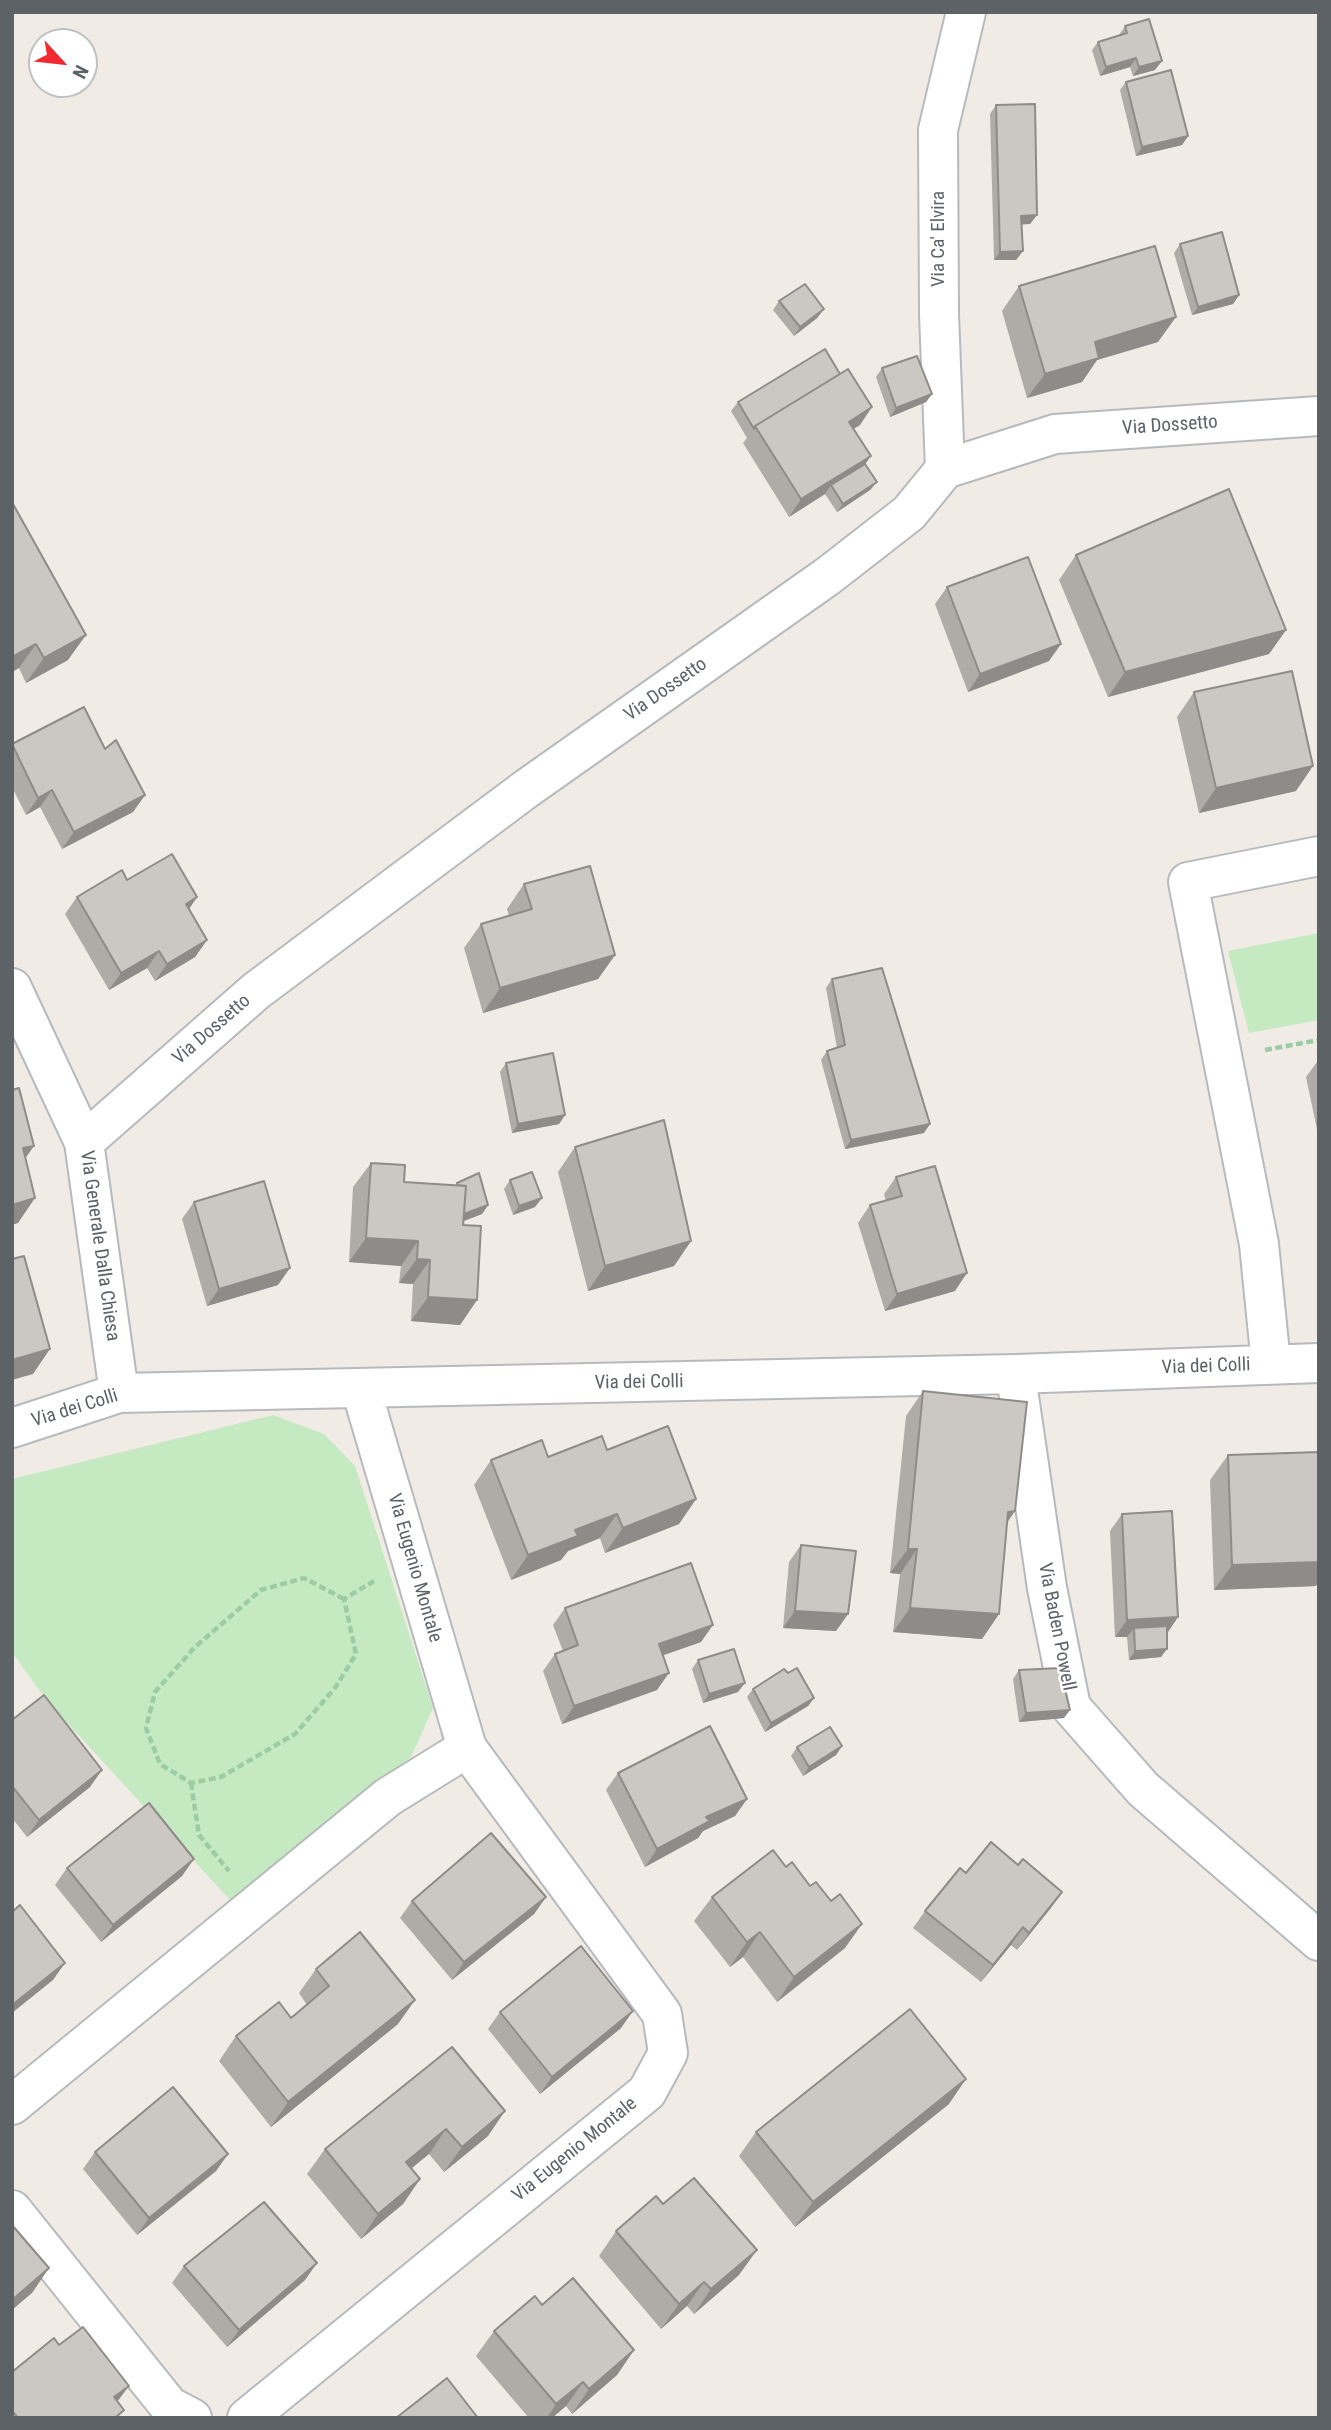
<!DOCTYPE html>
<style>
body{margin:0}
#map{position:relative;width:1331px;height:2430px;overflow:hidden;background:#f0ece5;font-family:"Roboto Condensed",sans-serif}
canvas{display:block}
.frame{position:absolute;inset:0;border:14px solid #5d6267;pointer-events:none}
.north{position:absolute;left:28px;top:28px;width:70px;height:70px;box-sizing:border-box;background:#fff;border:2px solid #bec0c2;border-radius:50%;rotate:117deg;font-size:19px;font-weight:700;line-height:28px;text-align:center;color:#5d6267}
.north::after{content:'';display:block;margin:auto;width:24px;height:32px;background:#f32931;clip-path:polygon(50% 0,100% 100%,50% 72%,0 100%)}
</style>
<div id="map">
<canvas width="1331" height="2430"></canvas>
<div class="frame"></div>
<div class="north">N</div>
</div>
<script>
const ctx = document.querySelector('canvas').getContext('2d');
ctx.lineJoin = 'round';
function fill(path, color) {
  ctx.fillStyle = color;
  ctx.fill(path, 'evenodd');
}
function shape(rows) {
  const path = new Path2D();
  for (const r of rows) {
    path.moveTo(r[0], r[1]);
    for (let i = 2; i < r.length; i += 2) path.lineTo(r[i], r[i + 1]);
  }
  return path;
}
function stroke(path, color, width, dash) {
  ctx.strokeStyle = color;
  ctx.lineWidth = width;
  ctx.lineCap = dash ? 'butt' : 'round';
  ctx.setLineDash(dash || []);
  ctx.stroke(path);
}
function write(font, color, halo, rows, align = 'center') {
  ctx.font = font + ' "Roboto Condensed",sans-serif';
  ctx.lineWidth = 5;
  ctx.setLineDash([]);
  ctx.textBaseline = 'middle';
  ctx.strokeStyle = halo;
  ctx.fillStyle = color;
  for (const [text, x, y, turn = 0] of rows) {
    ctx.save();
    ctx.translate(x, y);
    ctx.rotate((+turn || 0) * Math.PI / 180);
    ctx.textAlign = isNaN(turn) ? turn : align;
    if (halo) ctx.strokeText(text, 0, 0);
    ctx.fillText(text, 0, 0);
    ctx.restore();
  }
}
const green = shape([
 [1319,933,1319,1020,1249,1033,1228,951],
 [273,1415,324,1434,355,1466,433,1708,411,1757,231,1901,47,1701,12,1652,12,1479]
]);
const path = shape([
 [1265,1050,1319,1040],
 [344,1599,304,1578,261,1590,195,1647,155,1692,146,1728,160,1764,191,1783,221,1777,295,1734,335,1688,356,1654,344,1599,374,1581],
 [191,1783,199,1835,229,1871]
]);
const minor = shape([
 [945,469,939,314,938,130,966,12],
 [12,988,84,1142,119,1393],
 [84,1142,256,991,526,789,828,576,909,513,945,469,1055,434,1319,416],
 [1271,1364,1259,1244,1188,882,1319,856],
 [1016,1376,1047,1588,1071,1707,1143,1789,1319,1941],
 [12,1428,119,1393,1016,1374,1319,1363],
 [12,2105,388,1797,467,1748],
 [12,2210,169,2406,192,2418],
 [247,2418,647,2092,668,2053,662,2014,467,1748,361,1389]
]);
const wall = shape([
 [1125,26,1155,70,1133,76,1130,67,1100,76,1092,50,1098,42,1119,35],
 [1126,82,1188,136,1182,145,1136,156,1120,90],
 [996,105,1037,215,1030,224,1022,224,1023,251,1016,260,994,260,990,114],
 [1180,244,1239,295,1233,304,1192,315,1174,253],
 [1019,286,1158,342,1097,360,1082,382,1027,398,1002,311],
 [779,301,824,309,817,318,794,336,773,310],
 [882,368,932,394,926,402,890,417,876,377],
 [738,402,860,425,854,428,865,464,877,482,870,490,837,512,825,494,789,517,743,443,747,438,731,411],
 [12,505,68,660,26,683,19,668,12,672],
 [1076,555,1286,630,1269,654,1108,697,1059,580],
 [947,587,1049,661,968,692,935,604],
 [1194,692,1296,791,1199,813,1177,717],
 [12,744,105,749,145,795,133,812,62,849,40,807,26,815,12,787],
 [127,880,197,897,189,909,207,940,195,957,155,981,147,968,109,990,65,914,77,897],
 [524,884,615,955,598,979,483,1013,464,948,481,924,509,916,507,909],
 [832,979,924,1133,845,1149,821,1060,827,1051,837,1048,826,988],
 [1319,1059,1319,1139,1306,1077],
 [506,1063,565,1115,559,1124,512,1133,500,1072],
 [575,1147,691,1241,674,1266,588,1291,558,1172],
 [371,1163,404,1182,456,1185,457,1183,488,1205,482,1214,464,1221,477,1300,460,1325,411,1321,413,1284,399,1283,401,1266,349,1262,353,1187],
 [896,1177,955,1291,885,1311,858,1223,870,1205,886,1201,884,1194],
 [510,1180,535,1207,513,1215,504,1189],
 [194,1202,278,1285,207,1306,182,1219],
 [923,1391,1015,1511,1007,1523,999,1614,982,1639,893,1632,900,1574,890,1573,906,1416],
 [607,1450,696,1499,679,1524,605,1553,600,1538,568,1551,561,1560,511,1580,474,1485,491,1460,548,1457],
 [1228,1455,1316,1586,1214,1590,1210,1480],
 [1122,1514,1178,1617,1167,1633,1161,1657,1129,1660,1127,1637,1115,1637,1110,1531],
 [801,1545,848,1614,836,1631,783,1628,789,1562],
 [565,1608,701,1642,663,1655,657,1690,562,1724,543,1671,555,1654,563,1651,553,1625],
 [698,1660,738,1692,703,1703,692,1669],
 [1019,1670,1064,1718,1019,1722,1013,1679],
 [753,1689,814,1698,808,1706,765,1732,747,1697],
 [12,1720,90,1787,27,1837,12,1818],
 [842,1746,836,1755,803,1776,791,1756,797,1747],
 [618,1773,747,1799,735,1816,703,1831,698,1838,645,1867,606,1790],
 [1018,1865,1062,1892,1050,1909,1017,1950,1011,1945,981,1982,913,1928,925,1911,966,1873],
 [67,1868,182,1876,101,1942,55,1885],
 [546,1897,534,1914,452,1980,400,1918,412,1901],
 [712,1897,845,1948,777,2002,743,1957,730,1967,694,1921],
 [316,1969,398,2024,271,2127,219,2061,236,2036,291,2018,307,2005,299,1993],
 [500,2012,621,2028,540,2094,488,2029],
 [452,2047,488,2136,444,2172,429,2154,411,2168,420,2179,403,2204,361,2239,307,2174,325,2149],
 [949,2104,795,2227,739,2156,756,2132],
 [95,2152,228,2154,216,2171,137,2235,83,2169],
 [663,2204,739,2275,694,2314,687,2306,661,2329,599,2256,616,2231],
 [184,2266,305,2280,227,2347,172,2283],
 [542,2305,634,2350,617,2375,572,2414,566,2406,552,2418,529,2418,476,2356,494,2331]
]);
const shadedWall = shape([
 [1136,58,1130,67,1100,76,1106,67],
 [1162,61,1155,70,1133,76,1139,67],
 [1188,136,1182,145,1136,156,1142,147],
 [1037,215,1030,224,1015,225,1021,216],
 [1023,251,1016,260,994,260,1000,252],
 [1239,295,1233,304,1192,315,1198,307],
 [824,309,817,318,794,336,800,327],
 [1176,317,1158,342,1097,360,1082,382,1027,398,1045,374,1095,342],
 [932,394,926,402,890,417,896,408],
 [872,407,860,425,837,439,849,422],
 [871,456,859,473,831,485,825,494,789,517,801,499],
 [877,482,870,490,837,512,843,504],
 [1286,630,1269,654,1108,697,1125,672],
 [86,635,68,660,26,683,44,658],
 [36,644,19,668,12,672,12,657],
 [1061,644,1049,661,968,692,980,674],
 [1313,766,1296,791,1199,813,1216,788],
 [52,790,40,807,26,815,38,798],
 [145,795,133,812,62,849,74,832],
 [197,897,185,915,186,904],
 [207,940,195,957,155,981,167,964],
 [159,951,147,968,109,990,121,973],
 [615,955,598,979,483,1013,500,988],
 [565,1115,559,1124,512,1133,518,1124],
 [930,1124,924,1133,845,1149,851,1140],
 [34,1146,17,1170,23,1148],
 [35,1198,18,1223,12,1225,12,1205],
 [542,1198,535,1207,513,1215,519,1206],
 [488,1205,482,1214,458,1223,464,1214],
 [366,1238,418,1241,401,1266,349,1262],
 [691,1241,674,1266,588,1291,605,1266],
 [417,1259,430,1260,413,1284,399,1283],
 [290,1268,278,1285,207,1306,219,1289],
 [967,1273,955,1291,885,1311,897,1294],
 [428,1297,477,1300,460,1325,411,1321],
 [50,1349,33,1374,12,1380,12,1360],
 [696,1499,679,1524,605,1553,623,1528],
 [1015,1511,997,1536,1008,1512],
 [617,1514,600,1538,568,1551,561,1560,511,1580,528,1555,575,1530],
 [908,1549,917,1549,900,1574,890,1573],
 [1319,1562,1319,1582,1316,1586,1214,1590,1232,1565],
 [910,1608,999,1614,982,1639,893,1632],
 [795,1611,848,1614,836,1631,783,1628],
 [1178,1617,1166,1635,1134,1628,1127,1637,1115,1637,1127,1620],
 [713,1625,701,1642,647,1661,659,1644],
 [1167,1649,1161,1657,1129,1660,1135,1651],
 [669,1673,657,1690,562,1724,574,1706],
 [745,1683,738,1692,703,1703,709,1694],
 [814,1698,808,1706,765,1732,771,1723],
 [1070,1710,1064,1718,1019,1722,1026,1713],
 [842,1746,836,1755,803,1776,809,1767],
 [102,1770,90,1787,27,1837,39,1820],
 [747,1799,735,1816,703,1831,698,1838,645,1867,657,1849,706,1817],
 [194,1859,182,1876,101,1942,113,1925],
 [1062,1892,1050,1909,1017,1950,1029,1933],
 [546,1897,534,1914,452,1980,464,1962],
 [862,1924,845,1948,777,2002,794,1977],
 [1023,1927,1011,1945,981,1982,993,1965],
 [760,1932,743,1957,730,1967,747,1942],
 [65,1963,53,1980,12,2013,12,2005],
 [415,2000,398,2024,271,2127,288,2102],
 [633,2011,621,2028,540,2094,552,2077],
 [966,2079,949,2104,795,2227,813,2202],
 [505,2111,488,2136,444,2172,462,2147],
 [446,2129,429,2154,389,2187,406,2162],
 [228,2154,216,2171,137,2235,149,2218],
 [420,2179,403,2204,361,2239,378,2214],
 [757,2250,739,2275,694,2314,711,2289],
 [317,2263,305,2280,227,2347,239,2330],
 [49,2268,32,2293,12,2310,12,2300],
 [704,2282,687,2306,661,2329,679,2304],
 [634,2350,617,2375,572,2414,589,2389],
 [583,2382,566,2406,552,2418,547,2418,556,2404],
 [129,2386,111,2410,114,2397]
]);
const building = shape([
 [1149,19,1162,61,1139,67,1136,58,1106,67,1098,42,1127,33,1125,26,1149,19],
 [1171,70,1188,136,1142,147,1126,82,1171,70],
 [1035,104,1037,215,1021,216,1023,251,1000,252,996,105,1035,104],
 [1222,232,1239,295,1198,307,1180,244,1222,232],
 [1155,246,1176,317,1095,342,1099,358,1045,374,1019,286,1155,246],
 [805,284,824,309,800,327,779,301,805,284],
 [825,349,840,374,755,426,754,429,738,402,825,349],
 [917,356,932,394,896,408,882,368,917,356],
 [848,369,872,407,849,422,871,456,801,499,755,426,848,369],
 [865,464,877,482,843,504,831,485,865,464],
 [1229,489,1286,630,1125,672,1076,555,1229,489],
 [13,504,86,635,44,658,36,644,12,657,13,504],
 [1028,557,1061,644,980,674,947,587,1028,557],
 [1292,671,1313,766,1216,788,1194,692,1292,671],
 [84,707,105,749,116,740,145,795,74,832,52,790,38,798,12,744,84,707],
 [172,854,197,897,186,904,207,940,167,964,159,951,121,973,77,897,122,870,127,880,172,854],
 [590,866,615,955,500,988,481,924,532,909,524,884,590,866],
 [882,968,930,1124,851,1140,827,1051,845,1045,832,979,882,968],
 [553,1053,565,1115,518,1124,506,1063,553,1053],
 [19,1088,34,1146,23,1148,35,1198,12,1205,12,1090,19,1088],
 [664,1120,691,1241,605,1266,575,1147,664,1120],
 [371,1163,405,1165,404,1182,466,1186,463,1225,481,1226,477,1300,428,1297,430,1260,417,1259,418,1241,366,1238,371,1163],
 [935,1166,967,1273,897,1294,870,1205,902,1196,896,1177,935,1166],
 [532,1172,542,1198,519,1206,510,1180,532,1172],
 [479,1173,488,1205,464,1214,466,1186,458,1185,457,1183,479,1173],
 [264,1181,290,1268,219,1289,194,1202,264,1181],
 [24,1256,50,1349,12,1360,12,1259,24,1256],
 [923,1391,1027,1402,1015,1511,1008,1512,999,1614,910,1608,917,1549,908,1549,923,1391],
 [668,1426,696,1499,623,1528,617,1514,575,1530,578,1536,528,1555,491,1460,542,1440,548,1457,602,1436,607,1450,668,1426],
 [1319,1452,1319,1562,1232,1565,1228,1455,1319,1452],
 [1172,1511,1178,1617,1127,1620,1122,1514,1172,1511],
 [801,1545,856,1551,848,1614,795,1611,801,1545],
 [691,1563,713,1625,659,1644,669,1673,574,1706,555,1654,578,1645,565,1608,691,1563],
 [1167,1626,1167,1649,1135,1651,1134,1628,1167,1626],
 [734,1649,745,1683,709,1694,698,1660,734,1649],
 [797,1668,814,1698,771,1723,753,1689,784,1669,788,1673,797,1668],
 [1060,1668,1070,1710,1026,1713,1019,1670,1060,1668],
 [44,1695,102,1770,39,1820,12,1786,12,1720,44,1695],
 [710,1726,747,1799,706,1817,710,1821,657,1849,618,1773,710,1726],
 [830,1727,842,1746,809,1767,797,1747,830,1727],
 [149,1803,194,1859,113,1925,67,1868,149,1803],
 [491,1833,546,1897,464,1962,412,1901,491,1833],
 [991,1842,1018,1865,1023,1859,1062,1892,1029,1933,1023,1927,993,1965,925,1911,960,1868,966,1873,991,1842],
 [773,1850,786,1867,792,1862,810,1886,816,1882,831,1901,840,1894,862,1924,794,1977,760,1932,747,1942,712,1897,773,1850],
 [20,1905,65,1963,12,2005,12,1912,20,1905],
 [360,1932,415,2000,288,2102,236,2036,279,2002,291,2018,329,1986,316,1969,360,1932],
 [581,1946,633,2011,552,2077,500,2012,581,1946],
 [910,2009,966,2079,813,2202,756,2132,910,2009],
 [452,2047,505,2111,462,2147,446,2129,406,2162,420,2179,378,2214,325,2149,452,2047],
 [173,2087,228,2154,149,2218,95,2152,173,2087],
 [694,2178,757,2250,711,2289,704,2282,679,2304,616,2231,656,2196,663,2204,694,2178],
 [264,2202,317,2263,239,2330,184,2266,264,2202],
 [12,2225,49,2268,12,2300,12,2225],
 [573,2278,634,2350,589,2389,583,2382,556,2404,494,2331,535,2296,542,2305,573,2278],
 [83,2327,129,2386,114,2397,124,2410,115,2418,18,2418,12,2411,12,2372,54,2338,59,2345,83,2327],
 [447,2378,478,2418,396,2418,447,2378]
]);
const streetNames = [
 ["Via Ca' Elvira",939,239,-90],
 ["Via Dossetto",1170,426,-4],
 ["Via Dossetto",666,690,-35],
 ["Via Dossetto",212,1030,-41],
 ["Via Generale Dalla Chiesa",99,1246,82],
 ["Via dei Colli",1206,1367,-2],
 ["Via dei Colli",639,1383,-1],
 ["Via dei Colli",75,1409,-17],
 ["Via Eugenio Montale",414,1568,74],
 ["Via Baden Powell",1056,1627,79],
 ["Via Eugenio Montale",575,2150,-39]
];
fill(green, '#c5e9c1');
stroke(minor, '#b6b9bd', 42);
stroke(path, '#9bcca3', 4.5, [7, 3.5]);
stroke(minor, '#fff', 38);
fill(wall, '#afaba7');
fill(shadedWall, '#8e8b88');
fill(building, '#cbc7c2');
stroke(building, '#8e8b88', 2);
write('19px', '#5d6267', '#fff', streetNames);
</script>
